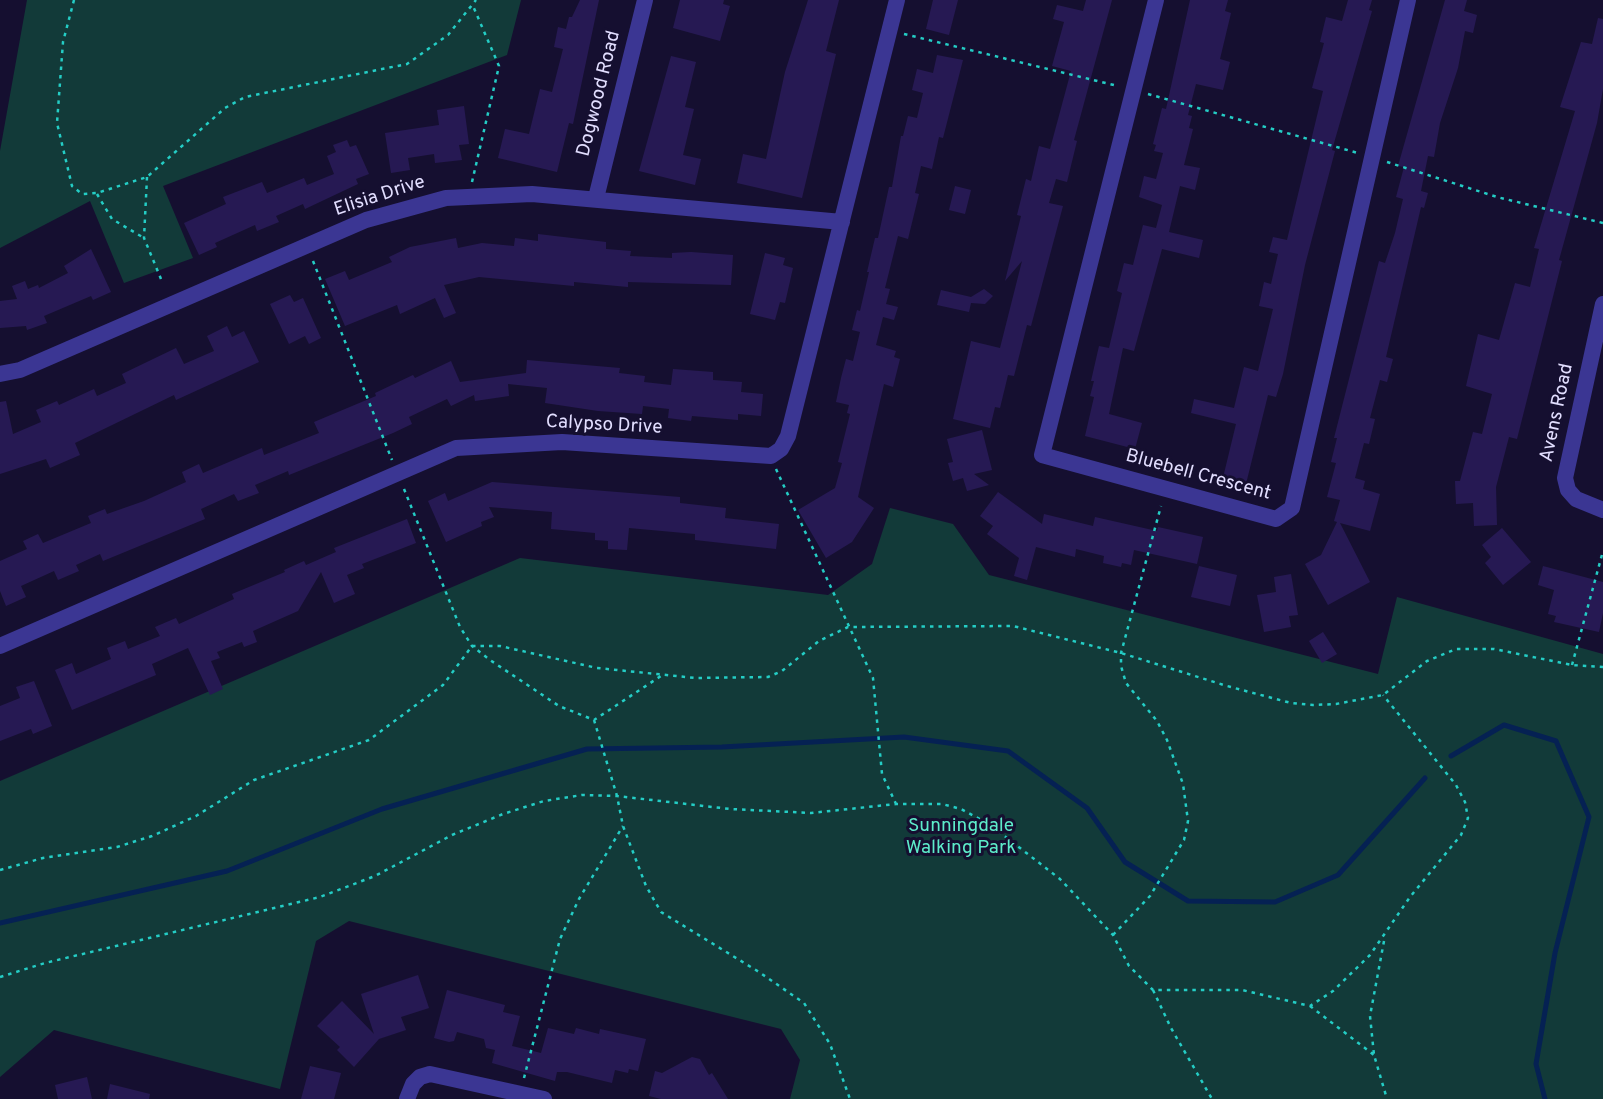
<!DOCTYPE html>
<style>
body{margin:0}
canvas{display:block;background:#150f30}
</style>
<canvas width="1603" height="1099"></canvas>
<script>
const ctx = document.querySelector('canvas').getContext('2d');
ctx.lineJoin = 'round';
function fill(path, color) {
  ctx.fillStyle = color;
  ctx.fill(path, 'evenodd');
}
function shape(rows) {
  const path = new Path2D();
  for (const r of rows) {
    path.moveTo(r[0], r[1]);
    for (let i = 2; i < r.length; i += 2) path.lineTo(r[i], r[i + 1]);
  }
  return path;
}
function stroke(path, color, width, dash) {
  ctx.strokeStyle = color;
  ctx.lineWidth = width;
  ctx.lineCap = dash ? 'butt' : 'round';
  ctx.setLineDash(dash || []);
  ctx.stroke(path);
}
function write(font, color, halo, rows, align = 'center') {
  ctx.font = font + ' Overpass,sans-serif';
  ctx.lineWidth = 6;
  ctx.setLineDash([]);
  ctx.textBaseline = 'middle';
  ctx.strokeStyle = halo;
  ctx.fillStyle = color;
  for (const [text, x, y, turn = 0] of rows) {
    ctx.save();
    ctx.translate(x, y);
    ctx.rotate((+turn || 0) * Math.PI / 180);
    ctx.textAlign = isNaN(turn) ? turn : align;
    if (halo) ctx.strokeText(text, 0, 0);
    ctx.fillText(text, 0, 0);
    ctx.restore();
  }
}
const green = shape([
 [27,0,521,0,507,55,163,186,193,258,124,283,90,201,0,248,0,151],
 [890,508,953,524,989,575,1378,674,1397,597,1603,654,1603,1099,790,1099,800,1060,781,1029,349,921,316,941,280,1089,54,1030,0,1077,0,781,520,558,828,595,872,564]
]);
const stream = shape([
 [1451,756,1504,725,1556,741,1589,817,1555,953,1536,1064,1545,1099],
 [0,923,227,871,382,809,587,749,722,747,904,737,1008,751,1087,808,1125,862,1188,901,1275,902,1338,875,1425,778]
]);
const building = shape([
 [580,0,599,0,573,124,569,123,557,172,498,158,505,129,529,134,540,89,552,92,563,49,554,47,558,27,566,29,569,17,572,17],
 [680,0,724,0,723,4,730,6,720,41,673,28],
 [808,0,839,0,826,51,836,54,802,198,737,183,743,154,766,159,785,72],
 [933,0,958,0,949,35,926,29],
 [1086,0,1112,0,1074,140,1077,141,1067,182,1056,179,1049,203,1063,206,1031,326,1027,325,1014,376,1008,375,1000,408,995,407,990,428,953,419,971,341,1000,348,1022,261,1005,281,1021,216,1017,215,1026,179,1031,181,1039,146,1050,149,1071,71,1052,66,1064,22,1053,19,1057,5,1083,11],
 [1190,0,1228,0,1225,11,1231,13,1220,59,1230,62,1223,90,1196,84,1188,115,1192,116,1189,128,1193,129,1184,165,1200,168,1195,190,1180,186,1169,232,1203,240,1199,258,1162,249,1134,351,1123,348,1109,414,1142,423,1135,449,1085,436,1094,397,1090,396,1094,381,1091,381,1099,346,1109,348,1122,293,1117,291,1124,263,1133,265,1143,225,1156,228,1162,205,1139,197,1144,176,1156,179,1163,153,1154,151,1156,145,1153,144,1162,108,1166,109],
 [1348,0,1372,0,1369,10,1372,11,1332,150,1335,151,1305,265,1283,374,1276,397,1268,395,1244,492,1221,486,1236,424,1191,413,1194,399,1234,408,1244,367,1258,371,1273,309,1259,306,1264,282,1271,284,1278,254,1269,252,1273,237,1287,240,1323,91,1312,88,1324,43,1320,42,1326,17,1342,21],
 [1445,0,1467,0,1464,11,1477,15,1473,33,1465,31,1458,68,1440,123,1434,157,1428,156,1421,191,1428,193,1424,208,1421,207,1386,357,1393,359,1387,382,1380,380,1370,418,1375,419,1369,444,1364,443,1355,478,1365,481,1363,489,1380,494,1370,531,1340,523,1370,582,1328,605,1305,564,1321,555,1337,522,1334,521,1340,500,1327,497,1336,463,1331,462,1337,438,1334,438,1379,261,1385,263,1395,233,1403,199,1396,197,1404,167,1398,166],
 [1598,18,1603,19,1603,89,1597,123,1559,260,1562,261,1517,439,1509,437,1496,487,1497,525,1474,526,1473,503,1456,504,1455,481,1460,481,1473,432,1482,434,1492,394,1466,386,1478,334,1499,340,1515,283,1530,287,1539,249,1534,248,1575,111,1560,107,1581,42,1592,44],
 [937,55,963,60,943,138,939,137,932,169,921,166,915,193,919,194,908,239,898,236,885,288,890,289,886,304,898,307,894,320,883,317,876,345,896,351,894,357,900,359,893,387,884,384,858,497,874,508,852,542,826,558,798,510,835,488,842,463,838,462,850,414,847,413,849,405,836,402,841,378,846,359,853,361,860,332,852,330,857,310,860,311,869,272,867,272,875,238,878,238,889,187,892,187,901,136,903,136,908,116,917,118,923,93,912,90,917,69,933,73],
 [671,56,696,62,685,107,694,109,683,155,701,159,695,185,639,171],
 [464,106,469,144,459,145,462,160,435,163,434,154,408,158,410,170,391,173,385,133,439,125,437,110],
 [347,140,350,147,356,145,369,174,356,179,358,184,305,209,303,204,276,216,279,222,257,231,255,225,215,243,217,247,199,255,184,223,226,204,223,197,262,182,267,193,304,178,307,185,334,174,327,156,336,152,333,145],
 [955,186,971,190,965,214,949,210],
 [538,234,606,242,606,249,631,251,630,256,672,258,672,253,691,252,733,255,731,285,628,282,628,287,574,282,574,286,479,277,444,285,456,313,444,318,435,298,400,314,397,305,345,326,325,279,345,271,349,280,392,262,389,257,410,247,456,238,458,248,482,243,514,246,515,238,538,241],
 [91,249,111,292,93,300,91,296,44,316,47,323,27,330,26,326,0,328,0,301,17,299,12,286,25,281,28,289,38,285,39,288,68,273,64,266],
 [765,253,785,258,783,265,793,268,785,303,780,302,775,320,750,314],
 [984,289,993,296,985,304,971,303,969,312,937,305,941,290,971,297],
 [290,295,294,302,303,298,321,338,309,344,305,336,289,344,270,304],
 [227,326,232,337,244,331,259,362,176,400,174,395,75,443,80,455,50,468,46,459,0,474,0,402,6,401,13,434,41,422,36,410,57,401,59,405,94,389,97,396,126,383,122,374,176,348,184,364,214,351,207,336],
 [527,360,620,368,619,373,645,376,644,382,671,385,673,369,713,372,713,380,742,382,741,392,763,394,761,416,738,414,738,420,692,416,691,421,668,418,669,409,643,406,642,414,598,411,545,403,547,388,508,384,509,396,475,401,474,395,451,406,447,399,409,417,412,424,393,433,289,475,288,471,255,485,259,493,238,501,234,494,201,509,205,519,103,561,100,554,76,565,79,571,58,580,54,571,21,586,26,597,6,606,0,591,0,561,27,549,23,541,38,534,43,543,91,523,88,516,105,509,107,514,144,501,186,482,182,472,199,464,203,473,262,448,264,455,319,433,314,422,376,396,375,393,413,375,415,378,451,361,460,382,526,373],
 [982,430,992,470,974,474,989,485,967,491,963,478,953,481,948,463,953,462,947,439],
 [492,482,680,497,680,503,726,508,725,518,779,524,776,549,695,540,695,534,629,528,627,550,608,549,608,541,595,540,595,533,551,529,552,512,489,507,494,517,481,522,482,526,446,542,428,501,445,493,448,501],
 [998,492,1042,524,1044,514,1093,526,1095,517,1157,531,1158,527,1203,537,1197,564,1134,550,1131,565,1122,563,1121,567,1103,563,1104,556,1076,549,1075,557,1036,547,1027,580,1014,576,1019,558,987,534,993,526,980,516],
 [407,519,416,543,362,564,364,568,347,575,355,594,334,603,321,572,298,611,253,631,257,642,244,647,242,642,217,652,220,658,211,661,223,689,210,695,188,648,152,664,156,675,72,710,55,670,72,663,76,674,111,659,107,648,125,641,128,649,160,636,155,627,176,618,179,624,234,599,232,594,285,572,284,570,304,561,306,565,336,552,334,548],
 [1502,528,1531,562,1503,585,1485,563,1491,557,1482,545],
 [1199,566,1237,575,1230,606,1191,597],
 [1543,566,1603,582,1603,613,1599,632,1554,622,1556,616,1548,614,1554,590,1538,585],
 [1291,574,1298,615,1289,616,1291,627,1264,632,1257,595,1276,592,1274,577],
 [1323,632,1337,654,1322,663,1309,641],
 [34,681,52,726,33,734,31,729,0,741,0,706,20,698,16,687],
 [418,975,429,1008,401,1017,406,1030,379,1039,354,1067,337,1050,340,1047,317,1026,342,1001,374,1034,361,994],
 [447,990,505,1005,503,1012,520,1016,512,1046,537,1052,541,1053,548,1028,574,1034,576,1028,599,1034,600,1029,646,1039,638,1071,629,1069,628,1073,615,1070,612,1083,567,1072,557,1072,555,1081,492,1063,495,1050,486,1048,484,1039,457,1032,454,1041,449,1042,434,1038],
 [692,1057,700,1059,709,1075,712,1073,728,1099,661,1099,649,1096,655,1071,662,1073],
 [310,1066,341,1073,334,1099,301,1099],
 [87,1077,92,1099,58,1099,55,1085],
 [110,1084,150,1094,149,1099,107,1099]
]);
const path = shape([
 [74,0,63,42,57,123,72,186,82,194,97,193,147,177,225,108,245,97,407,64,448,35,476,0],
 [904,34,1118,86],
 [1148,94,1358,153],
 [1387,162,1497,197,1603,223],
 [147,177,144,238,161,279],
 [472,182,499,66,473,6],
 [97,194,112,219,144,238],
 [313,261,392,460],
 [776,469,873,678,882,774,896,804],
 [404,489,460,627,472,646,490,660,559,706,594,720,664,674],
 [472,646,500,646,597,668,696,678,768,677,782,671,819,641,848,627,1013,626,1121,653,1227,686,1291,703,1313,705,1336,704,1383,695,1427,661,1456,649,1494,649,1572,665,1603,667],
 [1572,665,1603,551],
 [594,720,617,796,623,826,646,886,661,912,759,972,804,1003,830,1044,850,1099],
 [0,870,43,858,117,847,152,836,196,816,254,780,369,740,443,685,472,646],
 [1113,935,1150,896,1184,840,1188,821,1183,784,1167,740,1157,721,1126,683,1121,666,1121,653,1161,506],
 [1384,941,1370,1016,1374,1055,1387,1099],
 [0,977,45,963,320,897,375,876,452,835,503,814,544,801,582,795,617,796,730,809,811,813,896,804,942,804,961,809,989,824,1060,879,1113,935,1129,966,1153,990,1242,990,1310,1006,1333,991,1370,955,1410,897,1461,835,1468,818,1465,802,1456,785,1383,695],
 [1153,990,1171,1028,1212,1099],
 [1310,1006,1374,1055],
 [524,1078,560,939,579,899,623,826]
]);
const minor = shape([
 [1156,0,1042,455,1276,519,1292,508,1408,0],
 [596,198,645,0],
 [1603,304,1565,478,1568,490,1576,499,1603,510],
 [0,374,20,370,366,220,446,198,532,194,842,222],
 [0,646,456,448,562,442,771,456,781,449,788,436,897,0],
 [407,1099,413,1084,420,1077,430,1074,544,1099]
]);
const streetNames = [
 ["Dogwood Road",600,94,-76],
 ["Elisia Drive",380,197,-18],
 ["Avens Road",1558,413,-78],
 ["Calypso Drive",604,426,3],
 ["Bluebell Crescent",1198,476,15]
];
const parkNames = [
 ["Sunningdale",961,827],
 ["Walking Park",961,849]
];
fill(green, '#123a39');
stroke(stream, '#052153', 5);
fill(building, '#261953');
stroke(path, '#24cdc5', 2.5, [3.5, 5]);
stroke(minor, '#3b3693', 16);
write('19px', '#e2deff', '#150f30', streetNames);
write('19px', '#5decca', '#150f30', parkNames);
</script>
